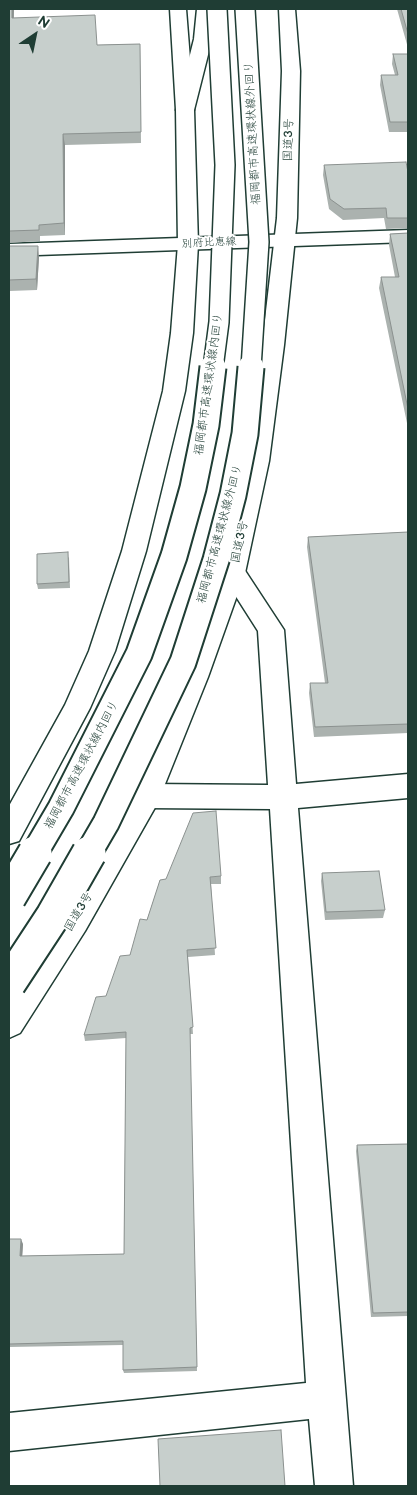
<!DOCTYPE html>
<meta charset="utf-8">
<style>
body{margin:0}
#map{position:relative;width:417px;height:1495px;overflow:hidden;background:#fff;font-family:"Balsamiq Sans",sans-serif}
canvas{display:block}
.frame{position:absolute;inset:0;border:10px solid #1f3d34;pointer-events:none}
.north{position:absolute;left:10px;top:10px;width:50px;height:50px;-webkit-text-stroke:4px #fff;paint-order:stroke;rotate:34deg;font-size:14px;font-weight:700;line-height:20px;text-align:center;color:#1f3d34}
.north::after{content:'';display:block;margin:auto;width:18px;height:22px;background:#1f3d34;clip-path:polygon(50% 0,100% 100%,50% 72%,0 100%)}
</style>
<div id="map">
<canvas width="417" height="1495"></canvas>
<div class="frame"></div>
<div class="north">N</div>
</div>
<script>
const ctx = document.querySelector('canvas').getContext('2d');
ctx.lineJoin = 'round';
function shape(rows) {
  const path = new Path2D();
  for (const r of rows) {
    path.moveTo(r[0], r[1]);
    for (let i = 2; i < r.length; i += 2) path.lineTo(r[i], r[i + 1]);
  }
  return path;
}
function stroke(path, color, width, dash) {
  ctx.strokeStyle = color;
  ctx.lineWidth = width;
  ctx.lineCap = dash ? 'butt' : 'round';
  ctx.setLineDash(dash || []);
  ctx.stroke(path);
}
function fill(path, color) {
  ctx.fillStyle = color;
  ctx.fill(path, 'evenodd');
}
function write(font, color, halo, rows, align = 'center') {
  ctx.font = font + ' "Balsamiq Sans","Klee One",sans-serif';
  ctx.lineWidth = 4;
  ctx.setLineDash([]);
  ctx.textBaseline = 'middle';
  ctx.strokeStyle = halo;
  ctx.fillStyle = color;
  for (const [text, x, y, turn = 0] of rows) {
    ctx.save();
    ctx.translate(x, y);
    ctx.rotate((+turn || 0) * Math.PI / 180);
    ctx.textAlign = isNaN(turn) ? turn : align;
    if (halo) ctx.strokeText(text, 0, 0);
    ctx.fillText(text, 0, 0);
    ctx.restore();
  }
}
const minor = shape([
 [233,564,242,566,284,630,296,784,408,774,408,798,298,808,353,1486,315,1486,309,1419,9,1451,9,1413,306,1383,270,809,147,808,137,804,133,796,137,788,147,784,268,785,258,631,221,573,224,566,233,564]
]);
const secondary = shape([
 [408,230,408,242,9,256,9,244,408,230]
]);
const trunk = shape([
 [170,9,186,9,194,110,198,244,193,333,185,391,146,551,115,651,90,708,19,841,9,844,9,806,65,705,89,651,122,551,163,391,171,333,178,244,176,110,170,9],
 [279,9,295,9,300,71,297,218,284,345,269,461,245,573,208,677,157,804,85,931,20,1033,9,1038,9,996,63,913,135,791,182,677,221,573,245,461,262,345,277,218,282,71,279,9]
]);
const motorway = shape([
 [197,9,213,9,212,39,194,110,191,114,185,115,179,114,176,110,194,39,197,9]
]);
const motorwayBridgeFar2 = shape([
 [245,9,259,242,251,368],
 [213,368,219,322,225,165,217,9]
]);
const motorwayBridgeFar1 = shape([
 [34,854,61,808,139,654,174,556,193,488,206,425,213,367],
 [88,854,106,823,183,662,216,560,233,495,245,434,251,367]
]);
const motorwayBridge = shape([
 [9,897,35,853],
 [9,983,53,916,89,853]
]);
const wall = shape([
 [9,9,14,9,14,18,97,45,140,44,141,143,65,145,65,235,40,236,40,241,9,243],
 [397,9,408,9,408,48],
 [393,54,408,54,408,132,389,132,380,85,381,75,395,75,392,64],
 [324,165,408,172,408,228,386,229,384,218,343,220,329,209,323,175],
 [408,233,408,428,379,288,381,277,395,277,389,245,390,234],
 [9,246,39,257,37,290,9,291],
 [408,532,408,733,314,737,309,693,310,683,325,683,307,547,308,537],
 [69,557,70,588,38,589,37,584],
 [322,873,385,910,383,918,325,920,321,881],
 [221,876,221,884,211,884,215,955,188,957,193,1034,190,1034,197,1371,124,1373,123,1370,123,1345,9,1347,9,1239,23,1244,22,1256,124,1254,126,1038,85,1041,84,1035,130,955,147,920,160,880],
 [408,1144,408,1316,371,1317,356,1151,357,1145]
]);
const shadedWall = shape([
 [12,9,14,9,13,29,12,18],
 [63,134,65,145,65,235,64,223],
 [38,246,39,257,37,290,36,279],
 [21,1239,23,1244,22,1260,20,1256]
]);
const building = shape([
 [9,9,12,9,12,18,95,15,97,45,140,44,141,132,63,134,64,223,39,225,39,230,9,231,9,9],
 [401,9,408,9,408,34,401,9],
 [393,54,408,54,408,122,390,122,381,75,398,75,393,54],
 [406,162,408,172,408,218,387,218,386,208,344,209,330,199,324,165,406,162],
 [408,233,408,409,381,277,399,277,390,234,408,233],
 [9,246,38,246,36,279,9,280,9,246],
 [408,532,408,724,315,727,310,683,328,683,308,537,408,532],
 [68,552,69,582,37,584,37,554,68,552],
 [216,811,221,876,210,877,216,948,187,950,193,1027,190,1028,197,1367,123,1370,123,1341,9,1344,9,1239,21,1239,20,1256,124,1254,126,1032,84,1035,96,997,106,996,120,956,130,955,140,919,147,920,160,880,166,879,193,813,216,811],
 [379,871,385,910,326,912,322,873,379,871],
 [408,1144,408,1312,373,1313,357,1145,408,1144],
 [281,1430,285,1486,160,1486,158,1439,281,1430]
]);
const farStreetnames = [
 ["別府比恵線",209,243,-3]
];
const streetNames = [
 ["福岡都市高速環状線外回り",253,133,-93],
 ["国道3号",289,140,-88],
 ["福岡都市高速環状線内回り",209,384,-82],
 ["福岡都市高速環状線外回り",220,534,-75],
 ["国道3号",240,542,-78],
 ["福岡都市高速環状線内回り",82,765,-62],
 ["国道3号",79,912,-59]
];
stroke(minor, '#1f3d34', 3);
stroke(secondary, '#1f3d34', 3);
stroke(trunk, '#1f3d34', 3);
stroke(motorway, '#1f3d34', 3);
fill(minor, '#fff');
fill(secondary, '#fff');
fill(trunk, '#fff');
fill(motorway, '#fff');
stroke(motorwayBridgeFar2, '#1f3d34', 22, []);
stroke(motorwayBridgeFar1, '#1f3d34', 29, []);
stroke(motorwayBridge, '#1f3d34', 37, []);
stroke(motorwayBridgeFar2, '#fff', 19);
stroke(motorwayBridgeFar1, '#fff', 25);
stroke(motorwayBridge, '#fff', 33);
fill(wall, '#abb2af');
fill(shadedWall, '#8b918f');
fill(building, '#c7cfcc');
stroke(building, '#8b918f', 1);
write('11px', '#1f3d34', '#fff', farStreetnames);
write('12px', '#1f3d34', '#fff', streetNames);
</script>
